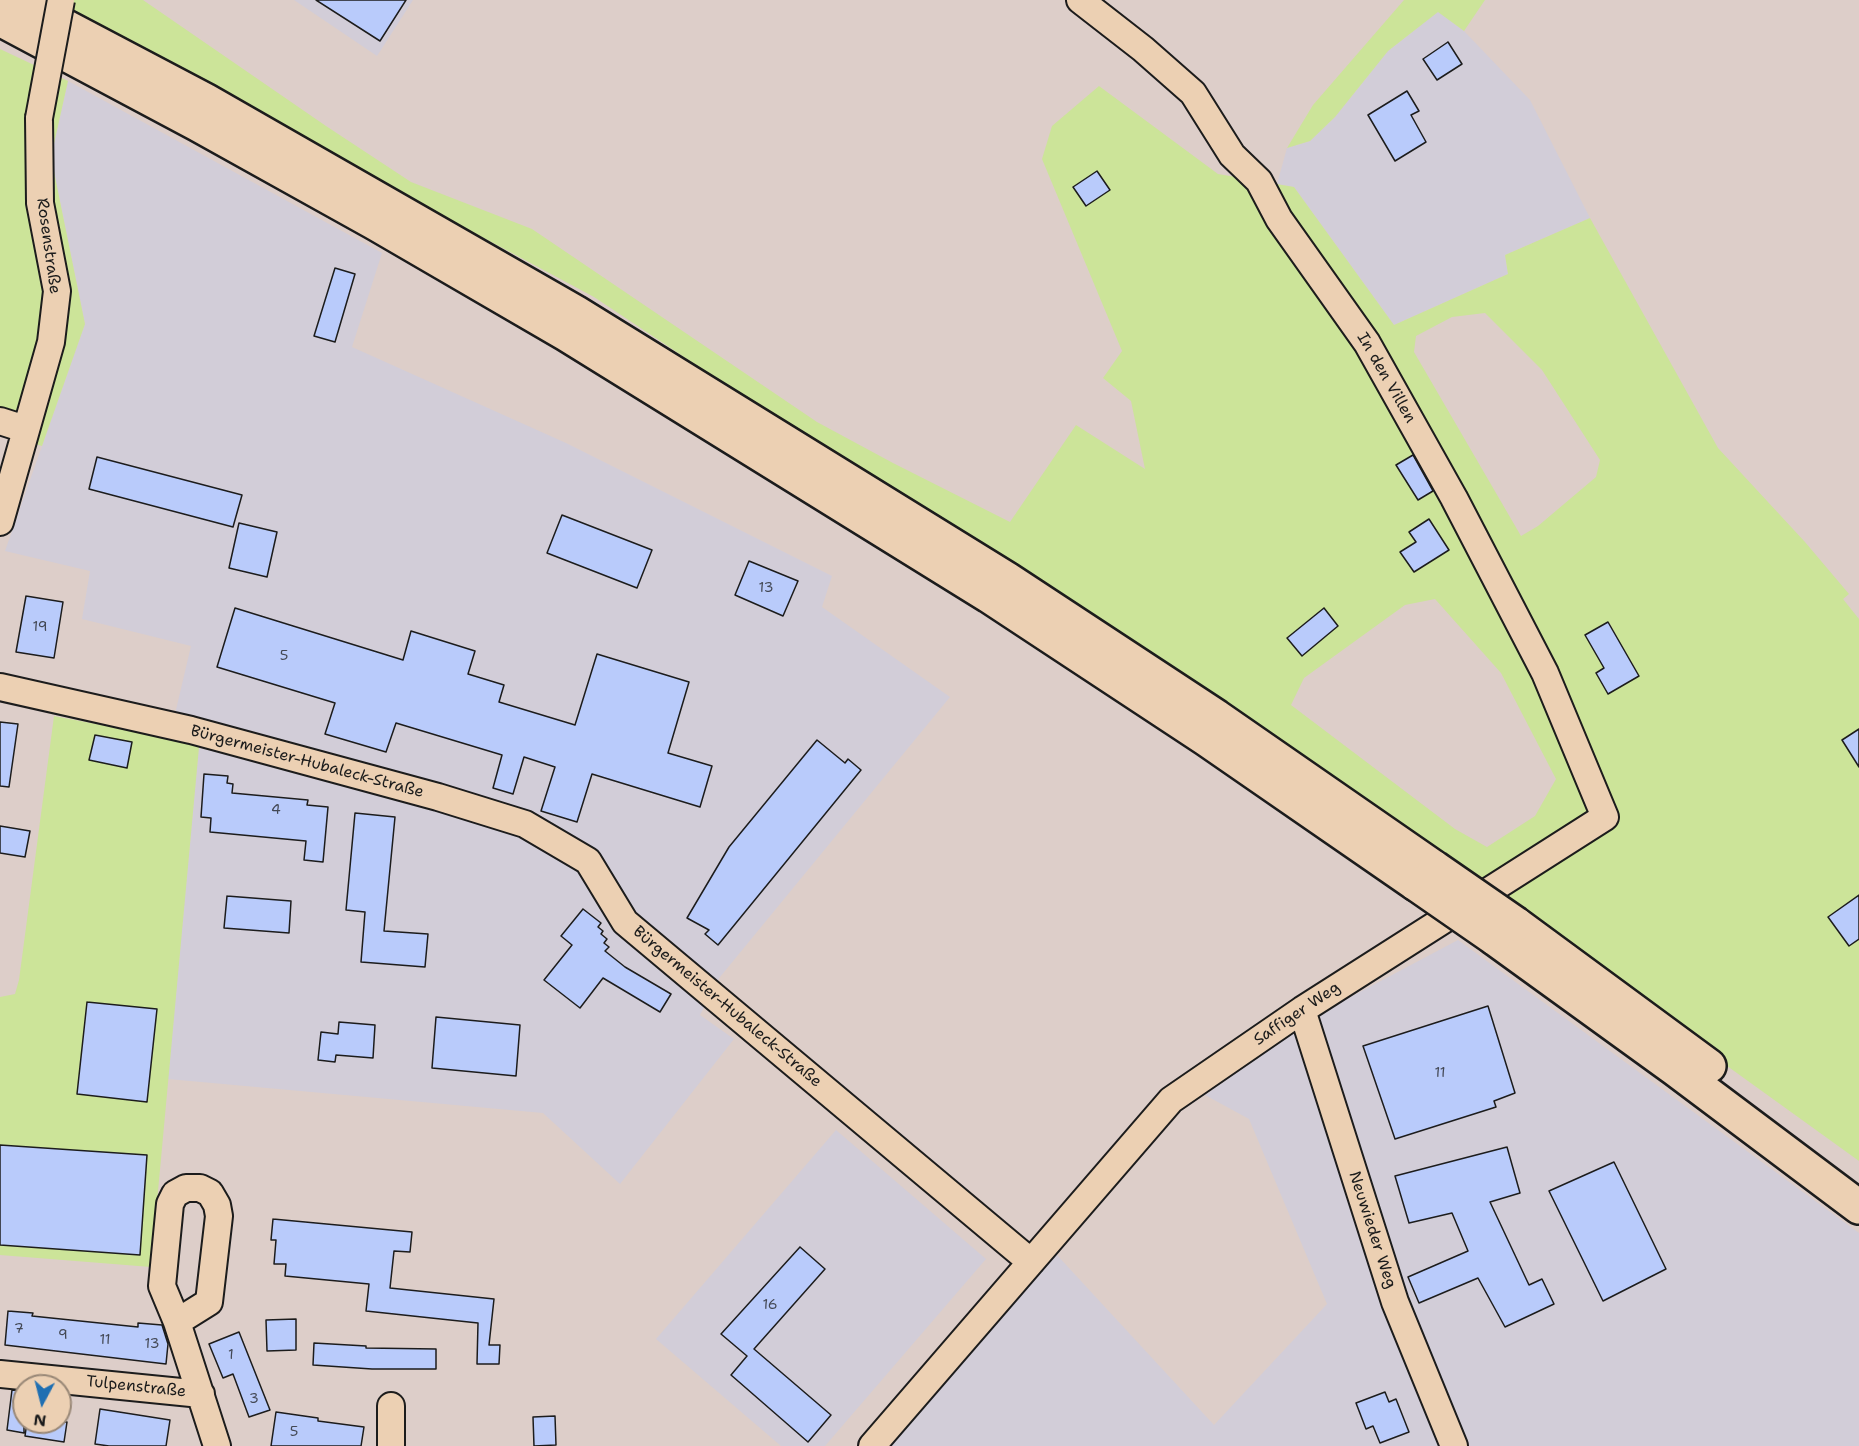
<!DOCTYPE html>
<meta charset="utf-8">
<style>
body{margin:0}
#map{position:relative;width:1859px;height:1446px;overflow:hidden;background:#ddcec9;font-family:"Shantell Sans",sans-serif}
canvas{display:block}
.north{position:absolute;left:12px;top:1374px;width:60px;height:60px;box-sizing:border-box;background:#ecd0b3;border:2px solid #987;border-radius:50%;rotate:187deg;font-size:16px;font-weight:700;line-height:24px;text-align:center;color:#1c1c1c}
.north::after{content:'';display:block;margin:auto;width:21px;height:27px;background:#1f6fb2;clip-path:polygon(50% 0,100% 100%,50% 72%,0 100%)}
</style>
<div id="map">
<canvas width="1859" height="1446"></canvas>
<div class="north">N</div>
</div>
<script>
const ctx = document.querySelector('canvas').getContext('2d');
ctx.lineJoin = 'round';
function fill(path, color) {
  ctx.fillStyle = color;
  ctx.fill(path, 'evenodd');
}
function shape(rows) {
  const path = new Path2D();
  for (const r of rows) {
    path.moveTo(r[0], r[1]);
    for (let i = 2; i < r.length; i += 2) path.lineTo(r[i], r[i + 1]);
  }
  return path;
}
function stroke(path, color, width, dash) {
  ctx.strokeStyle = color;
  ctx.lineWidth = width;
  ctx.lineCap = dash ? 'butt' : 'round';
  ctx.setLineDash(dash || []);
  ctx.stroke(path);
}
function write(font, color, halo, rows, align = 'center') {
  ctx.font = font + ' "Shantell Sans",sans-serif';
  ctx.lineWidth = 4.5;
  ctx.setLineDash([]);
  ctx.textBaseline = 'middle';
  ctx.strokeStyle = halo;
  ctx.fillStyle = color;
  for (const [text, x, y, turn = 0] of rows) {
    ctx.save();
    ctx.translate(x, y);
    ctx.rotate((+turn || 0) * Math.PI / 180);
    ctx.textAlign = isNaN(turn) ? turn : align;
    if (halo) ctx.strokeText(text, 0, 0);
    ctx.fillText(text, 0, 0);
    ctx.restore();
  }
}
const built = shape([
 [294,0,413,0,377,56],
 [1439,11,1464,31,1530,100,1590,218,1505,255,1508,274,1394,325,1294,187,1277,184,1287,148,1310,141,1335,117,1388,51],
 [68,81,382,253,352,347,566,443,832,576,822,607,950,697,720,977,700,1015,734,1039,620,1184,543,1113,168,1079,199,747,199,720,175,714,191,646,82,619,90,571,5,551,85,324,51,157],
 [1458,940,1859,1233,1859,1446,889,1446,1056,1254,1214,1425,1327,1304,1249,1119,1205,1095,1326,1010],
 [836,1130,986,1259,825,1446,781,1446,656,1339]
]);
const green = shape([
 [39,0,143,0,326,126,411,182,532,229,817,422,893,463,1010,522,1076,425,1145,469,1131,401,1103,378,1122,351,1042,159,1052,126,1099,86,1218,174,1294,187,1394,325,1508,274,1505,255,1590,218,1718,448,1805,542,1849,594,1843,599,1859,619,1859,1161,1469,880,594,297],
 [1485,313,1542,370,1600,460,1596,477,1538,526,1521,536,1414,352,1416,336,1452,317],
 [1419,452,1440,486,1418,500,1396,466],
 [1429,519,1449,550,1429,562,1409,532],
 [1435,599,1501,673,1556,779,1535,816,1487,847,1455,829,1291,705,1304,678,1405,605],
 [1609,622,1618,639,1595,652,1585,635],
 [1628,656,1639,676,1608,693,1596,672],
 [1404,0,1485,0,1464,31,1438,12,1388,51,1335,117,1310,141,1287,148,1313,105],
 [0,49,68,81,51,157,85,324,42,446,0,433],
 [54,716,165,737,199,747,151,1267,0,1255,0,997,15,994,19,980]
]);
const building = shape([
 [316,0,406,0,380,41,316,0],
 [1448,42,1462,64,1437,80,1423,59,1448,42],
 [1407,91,1419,111,1411,115,1426,142,1395,161,1368,115,1407,91],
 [1097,171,1110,190,1086,206,1073,187,1097,171],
 [335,268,355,274,335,342,314,336,335,268],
 [1413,455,1433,491,1418,500,1396,465,1413,455],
 [97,457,242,495,233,527,89,489,97,457],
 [562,515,652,550,637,588,547,553,562,515],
 [1429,519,1449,550,1414,572,1400,552,1416,542,1409,532,1429,519],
 [239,523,277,532,267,577,229,568,239,523],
 [749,561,798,581,783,616,735,595,749,561],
 [26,596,63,602,54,658,16,652,26,596],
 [235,608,403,660,411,631,475,651,468,674,504,685,499,702,575,725,597,654,689,682,668,753,712,766,700,807,592,774,577,822,541,811,555,767,524,757,513,794,493,788,502,755,396,723,386,752,325,734,335,703,217,667,235,608],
 [1324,608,1338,626,1302,656,1287,638,1324,608],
 [1608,622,1639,676,1608,694,1596,673,1604,668,1585,635,1608,622],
 [0,722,18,724,9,787,0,786,0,722],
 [1859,729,1859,767,1842,740,1859,729],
 [95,735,132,742,127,768,89,760,95,735],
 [817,740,845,763,848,759,861,770,718,945,705,934,709,930,687,918,729,847,817,740],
 [204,774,228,776,227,783,233,784,232,793,308,800,307,805,328,807,323,862,304,860,306,841,210,832,211,818,201,817,204,774],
 [355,813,395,817,384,931,428,934,425,967,361,962,365,912,346,910,355,813],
 [0,826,30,831,25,857,0,853,0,826],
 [1859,895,1859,939,1849,946,1828,917,1859,895],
 [227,896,291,901,289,933,224,928,227,896],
 [583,909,601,923,598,927,603,931,601,934,607,939,604,943,609,947,605,951,625,967,671,994,660,1012,603,978,580,1008,544,980,572,945,561,936,583,909],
 [87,1002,157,1009,147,1102,77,1094,87,1002],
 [1488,1006,1515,1093,1494,1101,1496,1107,1395,1139,1363,1046,1488,1006],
 [436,1017,520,1025,516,1076,432,1068,436,1017],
 [339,1022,375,1025,373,1058,336,1055,335,1062,318,1060,321,1032,338,1034,339,1022],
 [0,1145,147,1155,140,1255,0,1245,0,1145],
 [1507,1147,1520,1193,1490,1202,1529,1285,1542,1279,1554,1304,1505,1327,1478,1278,1419,1303,1408,1277,1468,1251,1452,1213,1409,1223,1395,1176,1507,1147],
 [1614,1162,1666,1269,1603,1301,1549,1191,1614,1162],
 [273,1219,412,1232,410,1252,394,1251,390,1288,494,1299,489,1345,500,1345,499,1364,477,1364,478,1323,366,1311,369,1284,285,1276,286,1264,274,1264,276,1240,271,1240,273,1219],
 [800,1247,825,1269,754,1349,831,1415,808,1442,731,1375,747,1356,721,1334,800,1247],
 [8,1311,33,1313,32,1316,138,1327,138,1323,162,1325,168,1344,166,1364,5,1345,8,1311],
 [296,1319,296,1350,267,1351,266,1320,296,1319],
 [239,1332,270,1410,249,1417,233,1374,223,1378,209,1344,239,1332],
 [314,1343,366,1346,366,1348,436,1349,436,1369,372,1369,313,1365,314,1343],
 [12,1390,24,1391,24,1433,7,1430,12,1390],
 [1385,1392,1389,1402,1396,1399,1409,1432,1380,1443,1373,1426,1366,1429,1356,1403,1385,1392],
 [100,1409,170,1420,166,1446,109,1446,95,1444,100,1409],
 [276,1412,318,1418,318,1421,364,1427,361,1446,271,1446,276,1412],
 [555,1416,556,1445,534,1446,533,1417,555,1416],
 [27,1422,67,1422,64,1442,25,1436,27,1422]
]);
const minor = shape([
 [0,421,25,429],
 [0,522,51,342,57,291,40,203,39,118],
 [0,687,191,730,438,797,525,824,588,861,625,922,1031,1262],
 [1302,1010,1395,1302,1454,1446],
 [177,1322,209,1302,219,1216,217,1205,210,1193,200,1188,186,1188,175,1194,170,1204,162,1286,177,1322,217,1446],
 [0,1374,201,1394],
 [391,1446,391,1406],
 [872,1446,1171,1100,1302,1010,1605,817,1545,673,1454,498,1367,343,1279,219,1259,181,1232,155,1193,93,1143,49,1080,0]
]);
const highway = shape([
 [15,0,205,100,575,312,1007,579,1217,717,1435,868],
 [0,19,197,124,375,223,566,334,989,596,1206,739,1416,884],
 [1516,924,1709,1066],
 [1494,938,1675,1069,1859,1207]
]);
const minorBridge = shape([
 [39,118,61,0]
]);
const highwayBridge = shape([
 [1435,868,1516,924],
 [1416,884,1494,938]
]);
const numberNames = [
 ["13",766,588],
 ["19",40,627],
 ["5",284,656],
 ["4",276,810],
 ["11",1440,1073],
 ["16",770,1305],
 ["7",19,1329],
 ["9",63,1335],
 ["11",105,1340],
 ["13",152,1344],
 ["1",231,1355],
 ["3",254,1399],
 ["5",294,1432]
];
const streetNames = [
 ["Rosenstraße",48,246,82],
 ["In den Villen",1386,378,60],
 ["Bürgermeister-Hubaleck-Straße",307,762,15],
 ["Bürgermeister-Hubaleck-Straße",727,1007,40],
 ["Saffiger Weg",1297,1014,-34],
 ["Neuwieder Weg",1372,1230,72],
 ["Tulpenstraße",136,1387,6]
];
fill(built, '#d2cdd8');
fill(green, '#cce499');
fill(building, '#b9cbfb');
stroke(building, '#1c1c1c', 1.5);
stroke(minor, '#1c1c1c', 30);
stroke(highway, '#1c1c1c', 38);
stroke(minor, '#ecd0b3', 26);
stroke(highway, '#ecd0b3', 33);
stroke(minorBridge, '#1c1c1c', 30, []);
stroke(highwayBridge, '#1c1c1c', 38, []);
stroke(minorBridge, '#ecd0b3', 26);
stroke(highwayBridge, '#ecd0b3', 33);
write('14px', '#434854', null, numberNames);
write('16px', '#1c1c1c', '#ecd0b3', streetNames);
</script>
